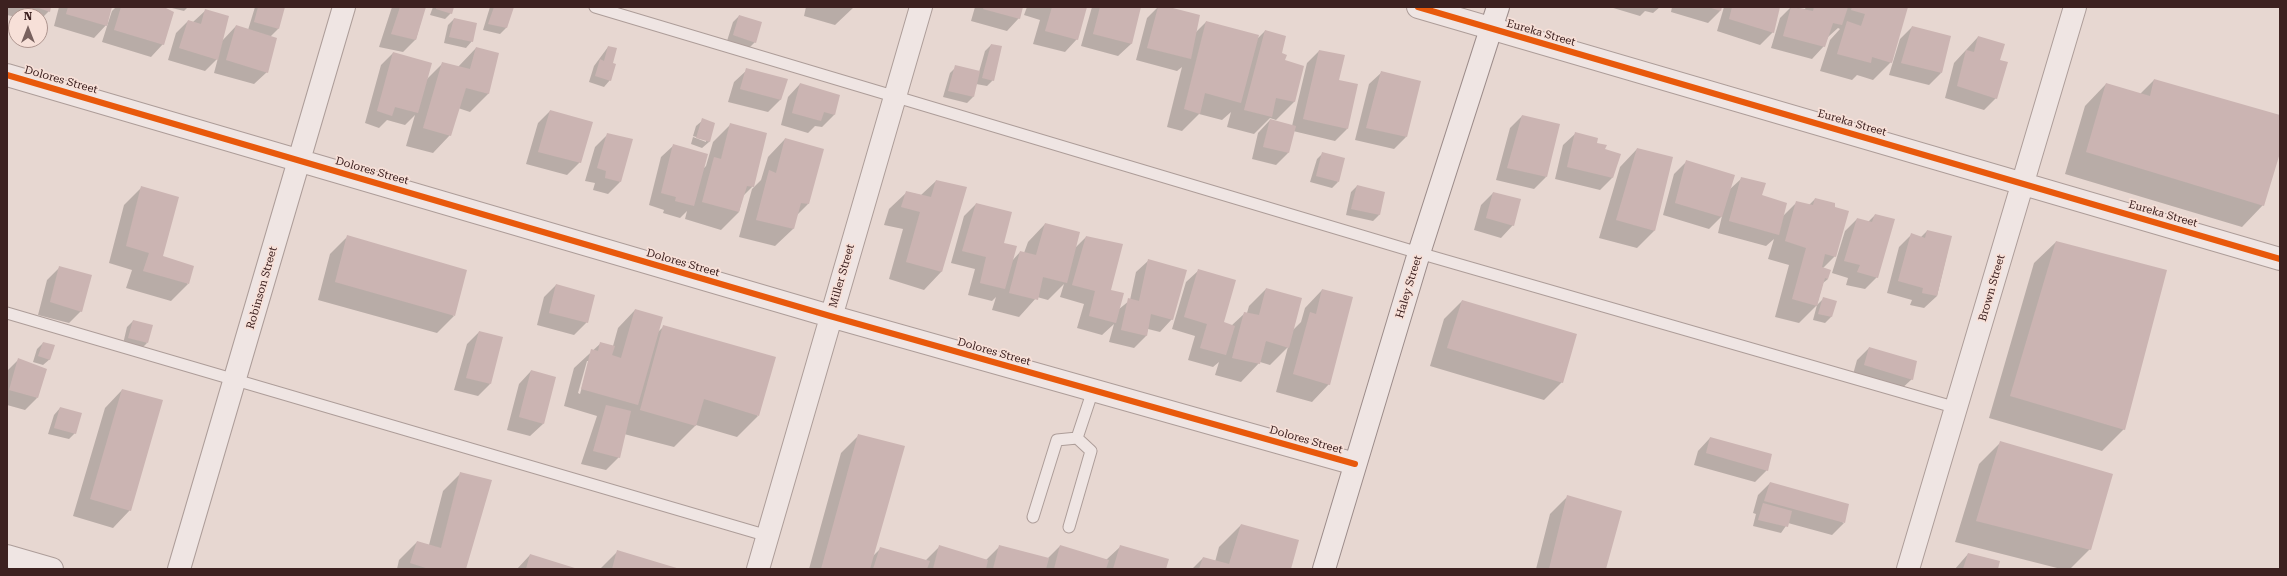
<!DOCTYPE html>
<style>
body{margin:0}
#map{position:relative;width:2287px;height:576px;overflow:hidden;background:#e7d7d1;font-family:"Roboto Serif",serif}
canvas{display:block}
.frame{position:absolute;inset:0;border:8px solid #3d2120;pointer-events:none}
.north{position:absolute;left:8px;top:8px;width:40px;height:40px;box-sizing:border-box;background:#f7e0d8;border:1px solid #ad948e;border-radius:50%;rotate:0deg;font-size:11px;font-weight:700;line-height:16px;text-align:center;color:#3d2120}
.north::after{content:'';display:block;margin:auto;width:14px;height:18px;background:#78615e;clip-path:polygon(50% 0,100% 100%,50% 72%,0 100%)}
</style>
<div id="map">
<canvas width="2287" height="576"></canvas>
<div class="frame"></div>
<div class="north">N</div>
</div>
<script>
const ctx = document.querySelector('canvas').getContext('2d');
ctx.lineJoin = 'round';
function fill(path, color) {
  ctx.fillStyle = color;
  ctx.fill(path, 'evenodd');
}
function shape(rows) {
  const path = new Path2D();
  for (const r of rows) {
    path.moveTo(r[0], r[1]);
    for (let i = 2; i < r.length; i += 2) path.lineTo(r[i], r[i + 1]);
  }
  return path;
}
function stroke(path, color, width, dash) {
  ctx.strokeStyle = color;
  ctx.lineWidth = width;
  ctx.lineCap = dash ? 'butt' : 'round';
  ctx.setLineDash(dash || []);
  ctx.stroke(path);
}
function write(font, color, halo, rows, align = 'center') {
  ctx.font = font + ' "Roboto Serif",serif';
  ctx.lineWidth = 3.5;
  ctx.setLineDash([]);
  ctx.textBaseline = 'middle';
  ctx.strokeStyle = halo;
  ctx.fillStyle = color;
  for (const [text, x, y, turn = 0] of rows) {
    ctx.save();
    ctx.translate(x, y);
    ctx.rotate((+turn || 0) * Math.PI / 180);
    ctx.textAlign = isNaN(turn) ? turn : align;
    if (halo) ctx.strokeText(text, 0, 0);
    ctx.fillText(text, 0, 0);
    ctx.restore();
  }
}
const shadow = shape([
 [7,7,50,7,49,11,40,20,40,16,16,17,7,15],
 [59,7,111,7,107,22,108,23,112,11,116,7,163,7,163,44,151,57,102,42,108,23,94,38,54,26],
 [168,7,188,7,184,11],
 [255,7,284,7,278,29,270,37,267,72,254,84,214,73,218,58,205,71,168,60,176,33,188,21,193,22,206,10,222,41,236,26,248,30],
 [392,7,425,7,416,39,403,52,379,47],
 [433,7,453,7,451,13,445,19,430,15],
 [490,7,513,7,506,28,500,34,483,30],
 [806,7,854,7,835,25,804,16],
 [975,7,1022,7,1019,18,1007,31,971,21],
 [1027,7,1086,7,1077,39,1065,52,1033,44,1040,20,1024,15],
 [1092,7,1140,7,1131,44,1118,56,1081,46],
 [1158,7,1164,7,1195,33,1206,22,1256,40,1265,31,1284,61,1303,67,1294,102,1276,120,1270,118,1254,134,1227,127,1231,112,1222,120,1199,114,1182,131,1167,127,1182,67,1177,71,1136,60,1147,18],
 [1610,7,1660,7,1653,13,1645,11,1640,16],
 [1672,7,1721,7,1720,11,1708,23,1671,12],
 [1724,7,1779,7,1773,32,1760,45,1717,31],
 [1791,7,1805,9,1806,7,1906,7,1891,62,1873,80,1857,75,1852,80,1820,71,1830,40,1840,29,1838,28,1828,37,1824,46,1812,59,1771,48,1780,18],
 [739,16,755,42,749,48,727,41,733,22],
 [454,19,472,41,466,48,444,43,448,25],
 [1912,27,1941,73,1929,85,1889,75,1900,39],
 [1978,37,1996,98,1984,110,1945,98,1954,63],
 [991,45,993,80,987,86,976,84,973,97,967,103,943,97,950,73,956,67,979,72,985,51],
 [608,47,611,64,610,80,604,87,589,82,594,66],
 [476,48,497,54,488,94,470,112,458,108,450,135,433,153,406,146,415,115,405,125,387,120,379,128,365,123,381,65,393,53,427,79,443,63,458,67],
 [1319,51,1338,80,1347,129,1335,141,1293,131,1288,153,1276,165,1252,159,1258,133,1270,120,1292,126,1307,63],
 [747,70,781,99,768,112,728,102,734,82],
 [1382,72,1406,137,1394,149,1355,140,1369,84],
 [2154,80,2280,116,2280,149,2263,205,2242,227,2065,174,2085,106,2106,84,2140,94],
 [800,84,839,96,834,115,822,127,815,126,808,133,781,125,788,97],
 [550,111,580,162,567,175,526,164,538,123],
 [1522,116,1546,177,1534,189,1496,180,1510,128],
 [703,120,714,123,709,142,702,148,691,144,693,137,706,142,706,140,693,136,696,126],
 [730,125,753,186,743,196,739,212,721,230,685,219,687,211,680,218,663,213,664,210,649,205,661,157,674,145,702,170,706,166,713,142],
 [1576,133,1596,143,1603,150,1619,154,1612,178,1600,190,1555,179,1563,145],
 [608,134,620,182,608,194,593,190,595,183,585,181,595,147],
 [785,139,808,204,797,215,793,229,775,246,739,237,752,189,761,180,768,157],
 [1637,149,1672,158,1654,231,1637,248,1599,238,1620,167],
 [1323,153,1338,182,1332,188,1310,182,1317,159],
 [1686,162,1729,190,1742,178,1783,216,1797,202,1809,205,1815,199,1835,256,1823,268,1828,279,1823,283,1817,305,1824,298,1835,302,1831,317,1825,323,1813,320,1817,305,1799,323,1775,317,1789,265,1768,259,1774,239,1766,246,1718,233,1722,216,1709,229,1663,215,1674,174],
 [936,181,966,188,941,272,924,290,889,279,903,229,884,225,889,209,907,192,921,195],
 [1357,186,1384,193,1379,215,1373,221,1346,215,1351,192],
 [141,188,161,257,188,284,171,301,126,288,132,270,109,263,124,205],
 [1493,193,1513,225,1501,238,1474,230,1481,205],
 [976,204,1003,243,1012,261,1020,252,1024,253,1028,242,1045,224,1075,248,1086,237,1118,310,1130,300,1136,272,1149,260,1172,319,1160,332,1148,329,1146,336,1134,348,1109,342,1114,324,1102,335,1077,328,1084,304,1060,297,1064,284,1048,300,1037,297,1019,317,992,310,996,297,992,301,968,295,975,269,951,263,964,216],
 [1875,215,1877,277,1865,289,1846,285,1848,278,1832,273,1845,231,1857,219,1868,222],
 [1927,231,1951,237,1937,296,1924,308,1910,305,1912,300,1887,293,1899,247,1911,235,1921,237],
 [348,236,454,316,437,333,318,300,330,254],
 [2056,242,2124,429,2102,451,1989,418,2034,263],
 [60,267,81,311,69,323,38,315,47,280],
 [1199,270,1223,323,1231,326,1245,313,1247,313,1249,306,1266,289,1292,331,1301,322,1305,308,1322,290,1329,384,1312,402,1276,392,1288,347,1270,365,1260,362,1241,382,1215,375,1219,362,1213,367,1188,360,1195,336,1172,329,1186,282],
 [556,285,587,322,574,335,537,325,544,297],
 [1462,301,1562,382,1544,400,1430,366,1444,319],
 [635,310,658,332,664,326,758,416,737,437,696,425,674,447,624,434,619,457,606,470,581,464,597,416,564,406,574,368,601,343,613,346,618,328],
 [587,361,589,361,580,394,578,393],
 [133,321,147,343,141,349,123,344,127,327],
 [479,332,490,384,478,396,454,390,467,344],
 [43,343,50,359,43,365,33,362,37,349],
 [1869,348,1912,379,1899,391,1852,378,1857,360],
 [19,359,37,398,25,410,7,405,7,371],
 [531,371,543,424,530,436,507,430,519,384],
 [122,390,130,510,113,528,73,516,105,408],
 [60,408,75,433,69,439,48,434,54,415],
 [859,435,872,557,881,548,925,561,939,547,986,560,1000,546,1047,559,1060,546,1106,560,1120,547,1165,569,809,569,841,453],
 [1710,438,1767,470,1755,482,1694,465,1698,451],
 [2001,442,2090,549,2070,569,2061,569,1955,542,1979,464],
 [461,473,465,569,397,569,399,560,417,542,429,545,443,491],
 [1770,483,1844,523,1832,535,1788,523,1781,533,1753,526,1756,514,1753,513,1758,495],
 [1567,497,1605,569,1536,569,1550,514],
 [1241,525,1290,569,1192,569,1203,558,1215,562,1219,547],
 [617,552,678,569,600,569],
 [1968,554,1997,569,1955,569],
 [530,555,576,569,517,569]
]);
const building = shape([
 [36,7,51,7,50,12],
 [68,7,112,7,107,26,66,14],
 [121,7,164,7,174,12,164,45,114,30],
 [258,7,285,7,279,29,254,22],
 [400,7,426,7,416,40,391,34],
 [436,7,454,7,452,14,436,9],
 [494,7,514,7,507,28,488,24],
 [984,7,1023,7,1020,19,983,9],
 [1052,7,1087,7,1078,40,1045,31],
 [1100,7,1141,7,1132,44,1093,34],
 [1158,7,1169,7,1200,15,1191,59,1147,48],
 [1708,7,1722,7,1721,11],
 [1732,7,1780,7,1774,33,1729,19],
 [1791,7,1813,11,1814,7,1848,7,1842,25,1833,23,1825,47,1783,36],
 [1852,7,1908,7,1892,63,1872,57,1871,63,1837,54,1847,21,1861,26,1865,14,1851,10],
 [205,9,229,16,218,60,179,48,188,20,201,24],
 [739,15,762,22,756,43,733,35],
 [454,18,477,23,473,42,449,37],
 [1206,21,1259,35,1241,103,1205,93,1200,114,1184,109],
 [236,25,277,38,268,73,226,60],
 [1912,26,1951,36,1942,73,1901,63],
 [1265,30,1286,36,1282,53,1287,55,1285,60,1304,66,1295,102,1276,98,1272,117,1244,110],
 [1978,36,2005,44,2000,60,2008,62,1997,99,1957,86,1966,50,1974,52],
 [991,44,1002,46,994,81,982,78],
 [608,46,617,48,613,63,616,64,611,81,595,76,600,59,604,61],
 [476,47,499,53,489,94,466,88,451,136,423,128,442,62,470,69],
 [1319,50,1345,55,1339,80,1358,84,1348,129,1303,119],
 [393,52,432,63,418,113,395,107,392,116,377,111],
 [955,65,980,71,974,97,948,91],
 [746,68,788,79,781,100,740,89],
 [1381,71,1421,81,1407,137,1366,128],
 [2154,79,2280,115,2280,153,2264,206,2086,152,2106,83,2150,96],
 [800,83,840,95,835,115,824,112,821,121,792,113],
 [550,110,593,122,581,163,538,152],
 [1522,115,1560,124,1547,177,1507,168],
 [702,118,715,123,710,142,696,138],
 [1270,119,1296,126,1289,153,1263,147],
 [730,123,767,133,754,187,747,186,739,212,702,202,714,157,721,159],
 [1575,132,1598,138,1597,143,1607,145,1605,149,1621,154,1613,178,1567,167],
 [607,133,633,139,621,182,605,178,606,171,597,168],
 [785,138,824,149,809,204,801,203,794,229,756,220,769,170,776,173],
 [673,144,708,154,694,206,675,201,676,197,661,193],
 [1637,148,1673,157,1655,231,1616,220],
 [1322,152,1345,158,1339,182,1316,176],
 [1686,160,1735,175,1722,217,1675,203],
 [1741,177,1766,183,1762,195,1787,203,1779,235,1729,221],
 [936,180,967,187,942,272,906,262,920,212,901,207,906,191,931,197],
 [1357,185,1385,192,1380,215,1351,209],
 [141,186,179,197,163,256,194,266,189,284,143,271,149,253,126,246],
 [1493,192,1521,199,1514,226,1486,218],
 [1815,198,1835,203,1835,207,1849,211,1836,257,1825,254,1822,267,1831,270,1828,279,1825,278,1817,306,1792,299,1806,248,1785,241,1796,201,1813,205],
 [976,203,1012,212,1004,243,1017,246,1005,289,980,283,986,257,962,251],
 [1875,214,1895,219,1878,278,1857,272,1860,265,1844,261,1857,218,1872,222],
 [1045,223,1080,232,1067,283,1043,277,1038,300,1009,293,1020,251,1036,255],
 [1927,230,1952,236,1937,296,1922,293,1923,288,1898,281,1911,233,1925,238],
 [347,235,467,270,455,316,335,282],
 [1086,236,1123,244,1111,290,1124,293,1116,323,1089,316,1095,291,1072,285],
 [2056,241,2167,270,2125,430,2010,396],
 [1148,259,1187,270,1173,320,1151,314,1147,336,1121,330,1128,298,1139,301],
 [59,266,92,275,82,312,50,302],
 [1198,269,1236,280,1224,322,1235,326,1226,355,1200,348,1207,324,1184,317],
 [556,284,595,295,588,323,549,313],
 [1266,288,1302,298,1289,348,1266,341,1260,364,1232,358,1244,312,1259,315],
 [1322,289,1353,297,1330,385,1293,374,1310,312,1316,314],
 [1823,297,1837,301,1832,317,1818,314],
 [1462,300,1577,334,1563,383,1447,348],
 [635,309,663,317,638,405,581,389,591,349,598,351,600,342,615,346,612,355,621,358],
 [133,320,153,325,148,343,128,338],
 [663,325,776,357,759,416,704,399,696,426,640,410],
 [479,331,503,337,491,384,466,378],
 [43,342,55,345,50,360,38,356],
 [1869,347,1917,361,1913,380,1864,365],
 [18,358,47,369,38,398,9,390],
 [531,370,556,377,544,424,519,417],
 [122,389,163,400,131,511,90,499],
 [606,405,631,411,620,458,593,451],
 [60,407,82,413,76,434,54,428],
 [858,434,905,446,870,569,821,569],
 [1710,437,1772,454,1768,471,1706,453],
 [2000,441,2113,474,2091,550,1976,521],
 [460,472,492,480,466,569,429,569,410,563,417,541,441,548],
 [1770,482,1849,504,1845,523,1764,501],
 [1567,495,1622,511,1606,569,1549,569],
 [1763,503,1792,511,1788,527,1758,520],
 [1241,524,1299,540,1291,569,1199,569,1203,557,1229,564],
 [939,545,988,560,986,569,933,569],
 [999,545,1049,558,1046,569,993,569],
 [1060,545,1109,560,1106,569,1054,569],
 [1120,545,1169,559,1166,569,1113,569],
 [880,547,930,561,927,569,873,569],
 [617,550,680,569,612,569],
 [1968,553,2000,561,1998,569,1963,569],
 [530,554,578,569,526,569]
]);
const lane = shape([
 [595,7,1419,253,1957,408],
 [7,313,768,536],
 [1033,517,1057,440,1077,438,1093,390],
 [1069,527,1091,451,1077,438]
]);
const street = shape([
 [1418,7,2280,259],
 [7,75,830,316,1355,464],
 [7,556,52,569],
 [179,569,344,7],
 [758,569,921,7],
 [1908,569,2075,7]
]);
const secondary = shape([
 [1324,569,1419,253,1498,7]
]);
const cycleway = shape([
 [1418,7,2280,259],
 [7,75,830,316,1355,464]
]);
const streetNames = [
 ["Eureka Street",1541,33,16],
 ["Dolores Street",61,80,16],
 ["Eureka Street",1852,123,16],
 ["Dolores Street",372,171,16],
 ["Eureka Street",2163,214,16],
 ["Dolores Street",683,263,16],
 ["Miller Street",842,276,-74],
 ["Haley Street",1409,287,-73],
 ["Robinson Street",262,288,-74],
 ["Brown Street",1992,288,-74],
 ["Dolores Street",994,352,16],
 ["Dolores Street",1306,440,16]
];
fill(shadow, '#0003');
fill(building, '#cbb4b2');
stroke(lane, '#ad9d99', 13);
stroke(street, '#ad9d99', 24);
stroke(secondary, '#9c8c8a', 24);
stroke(lane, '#efe5e3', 11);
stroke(street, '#efe5e3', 22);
stroke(secondary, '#efe5e3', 22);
stroke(cycleway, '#e8590c', 6);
write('11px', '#3d2120', '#f7e0d8', streetNames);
</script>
